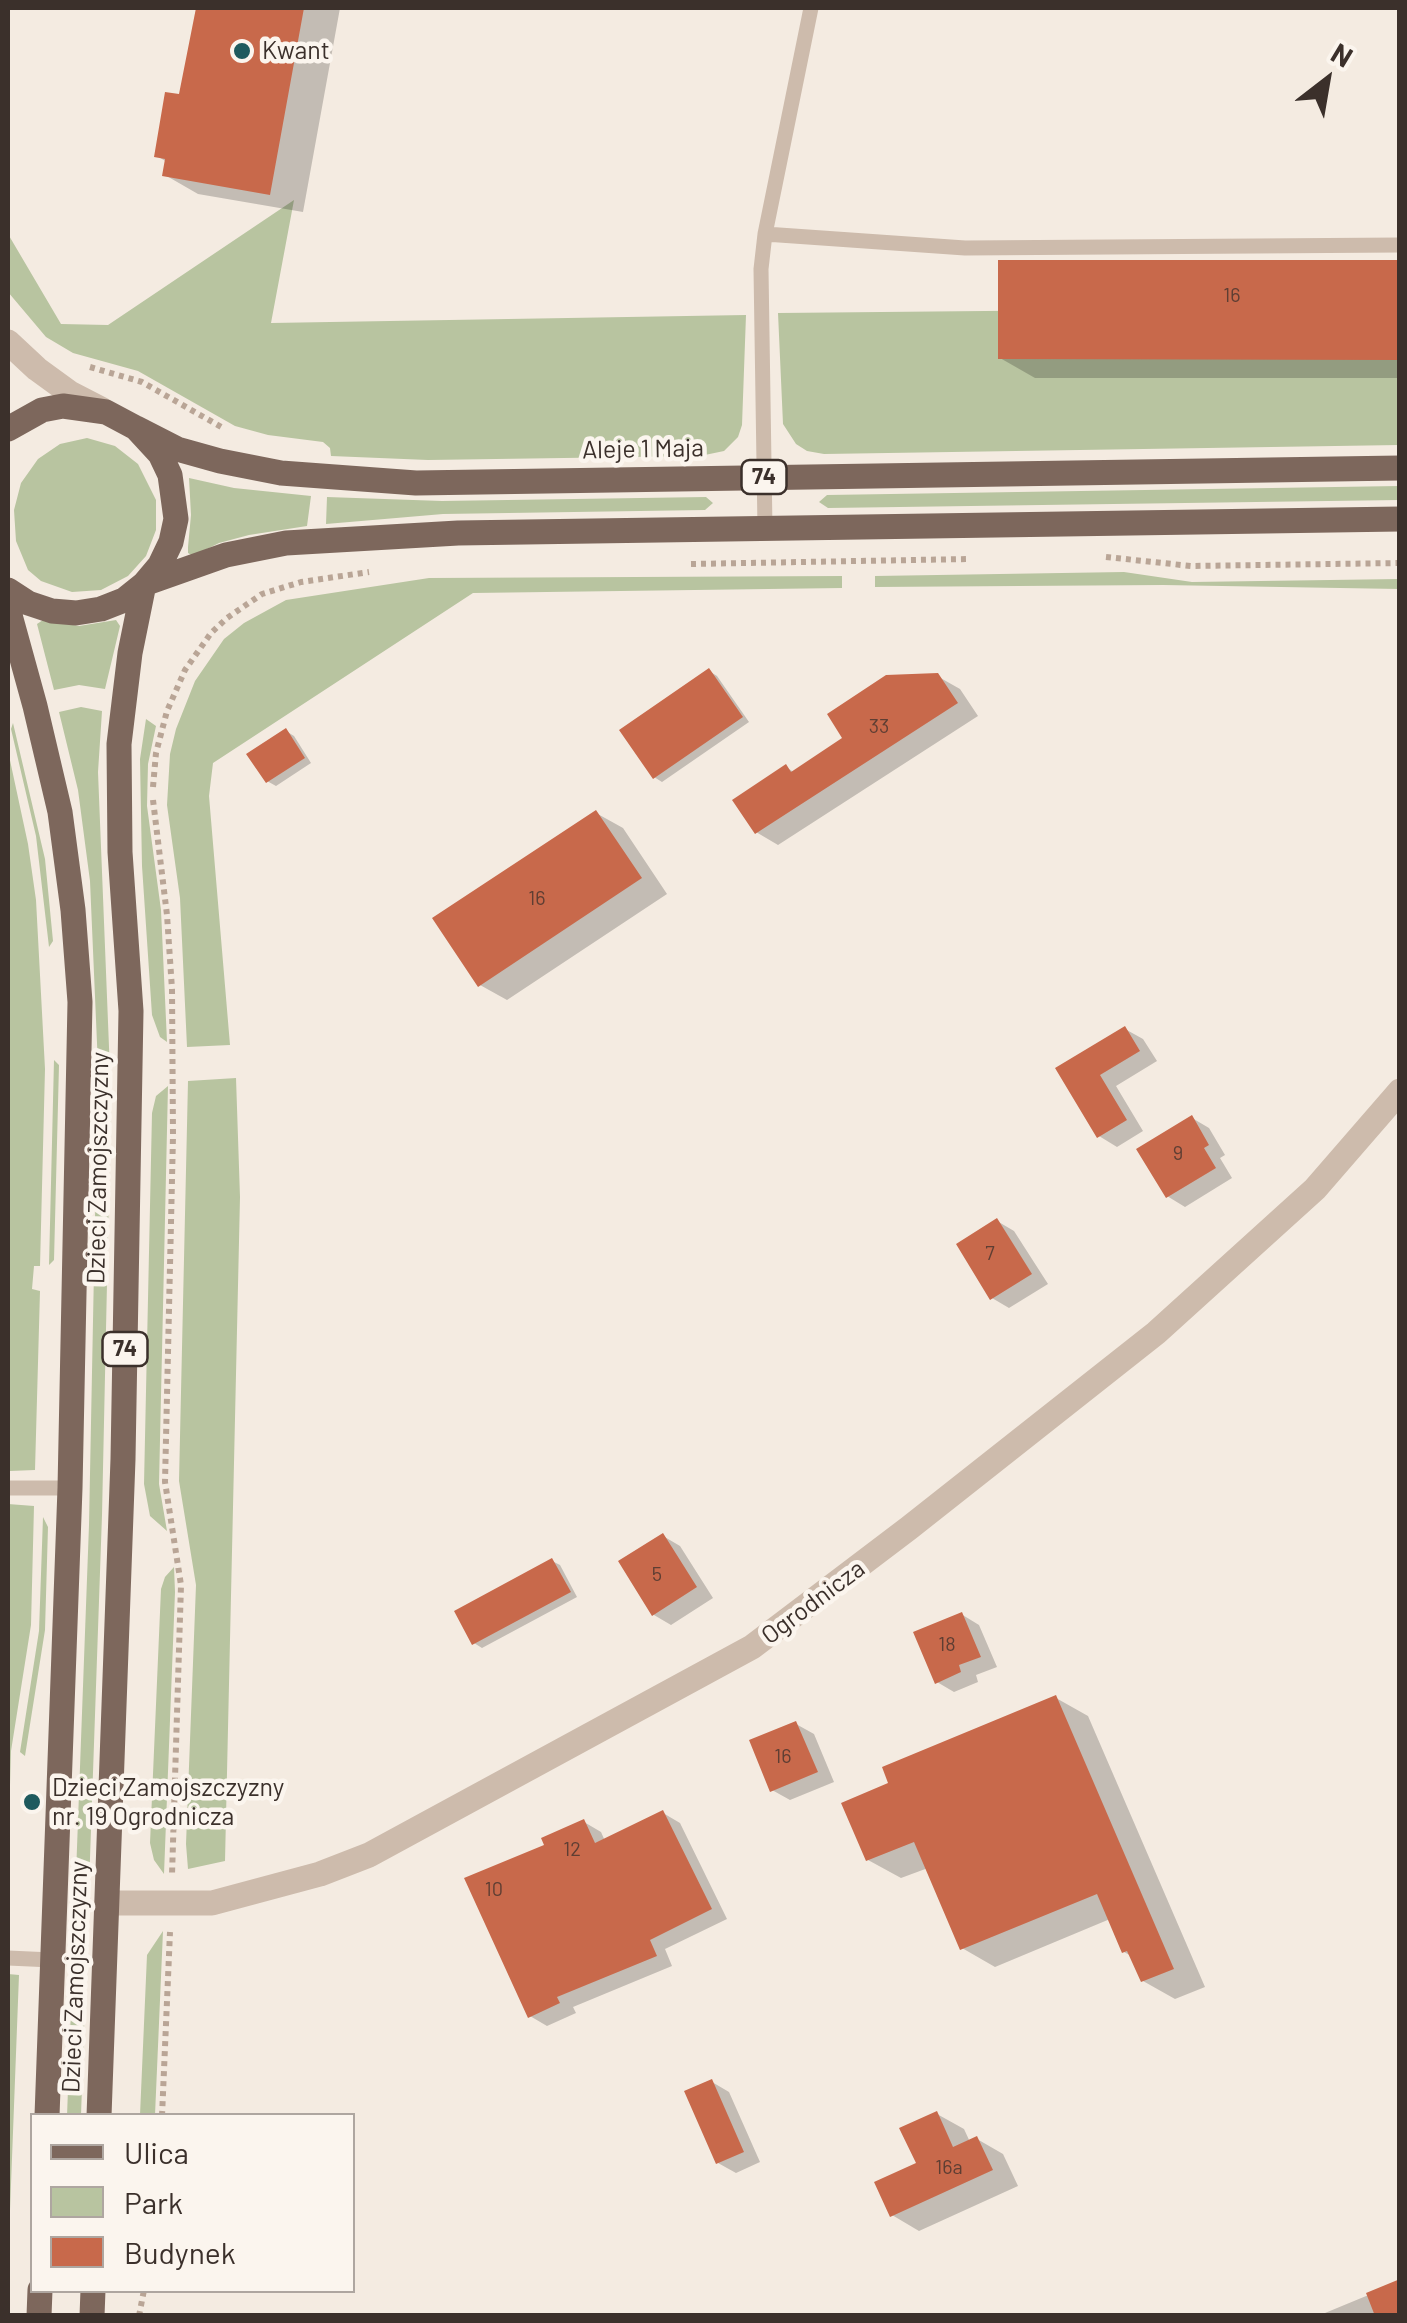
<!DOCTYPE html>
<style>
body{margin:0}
#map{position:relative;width:1407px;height:2323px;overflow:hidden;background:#f4ebe1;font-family:Barlow,sans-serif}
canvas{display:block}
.frame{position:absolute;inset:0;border:10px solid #3b302b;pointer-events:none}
.legend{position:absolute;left:30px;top:2113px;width:325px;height:180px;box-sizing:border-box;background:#fbf5ee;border:2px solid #aea6a0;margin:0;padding:12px 18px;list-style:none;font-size:30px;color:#3b302b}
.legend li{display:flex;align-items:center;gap:20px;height:50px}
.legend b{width:50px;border:2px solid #aea6a0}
.north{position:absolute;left:1277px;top:30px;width:100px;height:100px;-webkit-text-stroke:8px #fbf5ee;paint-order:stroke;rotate:31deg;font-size:28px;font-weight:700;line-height:40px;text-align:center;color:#3b302b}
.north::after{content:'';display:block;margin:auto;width:35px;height:45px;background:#3b302b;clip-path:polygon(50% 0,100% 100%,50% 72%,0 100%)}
</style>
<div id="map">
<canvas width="1407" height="2323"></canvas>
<div class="frame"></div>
<ul class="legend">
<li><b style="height:12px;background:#7d675c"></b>Ulica</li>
<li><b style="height:28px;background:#b8c4a0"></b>Park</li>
<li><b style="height:28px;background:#c8694b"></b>Budynek</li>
</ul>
<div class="north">N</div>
</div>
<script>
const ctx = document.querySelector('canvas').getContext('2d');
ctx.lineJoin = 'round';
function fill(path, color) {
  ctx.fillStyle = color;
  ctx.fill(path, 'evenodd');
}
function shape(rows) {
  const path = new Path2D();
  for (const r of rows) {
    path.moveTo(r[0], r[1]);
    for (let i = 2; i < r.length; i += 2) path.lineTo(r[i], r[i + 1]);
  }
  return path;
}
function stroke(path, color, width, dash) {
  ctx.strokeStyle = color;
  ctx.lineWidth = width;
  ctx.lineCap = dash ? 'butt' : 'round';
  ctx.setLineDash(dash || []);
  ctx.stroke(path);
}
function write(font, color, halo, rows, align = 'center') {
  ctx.font = font + ' Barlow,sans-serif';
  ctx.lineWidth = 9;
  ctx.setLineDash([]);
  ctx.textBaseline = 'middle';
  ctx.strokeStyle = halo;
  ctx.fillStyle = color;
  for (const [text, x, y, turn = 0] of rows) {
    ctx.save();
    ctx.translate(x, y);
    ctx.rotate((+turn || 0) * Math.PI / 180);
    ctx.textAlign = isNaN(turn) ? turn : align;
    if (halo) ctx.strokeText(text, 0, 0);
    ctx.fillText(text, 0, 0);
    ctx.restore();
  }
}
const green = shape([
 [294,200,271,323,746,315,742,425,738,437,724,451,700,456,428,460,331,456,330,448,323,442,268,435,235,426,138,371,73,353,46,337,8,292,8,234,61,324,108,325],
 [1399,307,1399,445,824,454,807,451,796,444,783,424,778,313],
 [87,438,115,446,138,464,156,500,156,530,146,556,128,576,101,590,72,592,41,581,28,570,16,541,14,510,21,483,38,459,60,444],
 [189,478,234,488,311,496,307,526,249,535,219,543,193,556,188,553,188,547,191,515],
 [1399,486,1399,500,828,508,819,502,827,495],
 [327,497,442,501,706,497,713,503,705,510,443,514,326,524],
 [1124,572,1192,582,1399,579,1399,589,1163,585,875,587,875,576],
 [842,576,842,588,473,593,213,763,209,796,230,1045,187,1047,180,898,167,805,170,754,176,729,195,681,224,639,244,623,286,600,429,578],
 [43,620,79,626,116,620,120,626,105,689,79,685,54,690,37,624],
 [81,707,102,711,98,772,111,1097,102,1515,81,2115,67,2116,89,1525,98,1066,90,881,78,790,59,712],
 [146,719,156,726,148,764,147,806,161,910,167,1042,160,1037,152,1015,142,866,140,759],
 [13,723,45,859,53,941,49,947,36,836,11,729],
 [8,751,28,844,36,900,45,1069,40,1266,34,1266,32,1289,40,1291,35,1470,10,1471],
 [54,1060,59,1065,54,1260,49,1265],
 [236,1078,240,1197,225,1861,188,1869,186,1844,196,1585,179,1481,188,1081],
 [168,1086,159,1484,167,1531,150,1516,144,1484,152,1113,156,1096],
 [8,1504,34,1506,31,1625,11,1751,8,1854],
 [43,1517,48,1527,45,1630,25,1756,20,1752,39,1631],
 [174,1567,175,1592,164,1874,154,1860,150,1843,161,1589,165,1577],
 [163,1931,155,2115,140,2115,147,1955],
 [8,1974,19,1975,8,2263]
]);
const shadow = shape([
 [198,8,340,8,303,212,198,194,165,175,167,162,157,156,181,97],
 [1400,263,1400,378,1035,378,1000,358],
 [709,671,717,676,749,722,662,782,654,777],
 [937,676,960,689,978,716,778,845,756,832,786,767,795,773],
 [286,731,294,736,311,763,276,786,267,781],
 [596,813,623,828,667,894,507,1000,480,985],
 [1125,1029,1143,1039,1157,1061,1116,1086,1143,1131,1117,1147,1099,1136,1058,1069],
 [1192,1118,1209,1128,1225,1155,1220,1158,1232,1178,1185,1207,1167,1196],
 [997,1221,1014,1231,1048,1284,1009,1308,992,1298],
 [663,1536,680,1546,713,1598,671,1625,654,1615],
 [552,1561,560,1565,577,1597,482,1648,474,1643],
 [961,1614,979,1625,997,1667,976,1675,978,1682,954,1692,937,1682],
 [1056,1698,1088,1716,1205,1987,1175,1999,1143,1981,1133,1957,1124,1952,1110,1919,995,1967,962,1948,928,1868,901,1878,868,1860,892,1784],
 [796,1724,814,1734,834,1782,790,1800,772,1790],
 [663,1813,680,1823,727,1919,665,1949,672,1966,573,2007,576,2013,547,2026,530,2016,548,1847,584,1822,601,1832,605,1841],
 [712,2082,729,2092,760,2162,736,2173,718,2163],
 [937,2114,964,2129,970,2142,977,2139,1003,2154,1018,2186,919,2231,892,2215,919,2164],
 [1400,2282,1400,2316,1326,2316,1325,2313]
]);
const building = shape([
 [196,8,304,8,270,195,162,176,165,159,154,157,165,92,179,94],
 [998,260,1400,260,1400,360,998,359],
 [709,668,743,717,653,779,619,730],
 [938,673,958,703,755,834,732,800,786,764,791,772,842,738,827,714,886,675],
 [286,728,305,758,266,783,246,754],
 [596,810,642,878,478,987,432,918],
 [1125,1026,1140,1051,1100,1075,1127,1120,1097,1138,1055,1068],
 [1192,1115,1209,1145,1204,1148,1216,1168,1166,1198,1136,1149],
 [997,1218,1032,1274,990,1300,956,1244],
 [663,1533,697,1587,652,1616,618,1561],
 [552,1558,571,1592,472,1645,454,1611],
 [962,1612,981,1657,959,1665,961,1672,935,1684,913,1632],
 [1056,1695,1174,1969,1141,1982,1127,1951,1122,1953,1097,1894,960,1950,914,1842,866,1861,841,1803,888,1783,882,1767],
 [796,1721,818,1772,770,1792,749,1740],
 [663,1810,712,1909,650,1940,657,1956,557,1997,560,2003,528,2018,464,1878,544,1845,541,1838,584,1819,595,1843],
 [712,2079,744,2152,716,2164,684,2091],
 [937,2111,953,2147,977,2136,993,2170,890,2217,874,2182,916,2163,899,2128],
 [1400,2279,1400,2316,1375,2316,1366,2293]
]);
const path = shape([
 [90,367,142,382,223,428],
 [1106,557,1191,566,1400,563],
 [691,564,969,559],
 [153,787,156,753,167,711,185,670,211,633,227,618,262,594,301,582,369,572],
 [153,800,167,915,172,989,173,1136,165,1482,181,1585,172,1875],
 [162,2116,170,1932],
 [139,2316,144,2290]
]);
const service = shape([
 [765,234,965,248,1400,245],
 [765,529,761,269,765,234,811,8],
 [8,1488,70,1488],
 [8,1958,52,1960]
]);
const minor = shape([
 [108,1903,212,1903,320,1874,369,1855,752,1647,909,1528,1156,1333,1315,1189,1400,1091]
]);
const tertiary = shape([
 [8,342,37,369,70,393,101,409]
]);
const primary = shape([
 [136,428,177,449,220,461,281,473,416,483,1400,468],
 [8,429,42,410,63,406,106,412,136,428,160,454,170,475,176,519,171,542,160,565,144,584,124,600,101,609,76,613,52,611,28,603,8,590],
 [8,608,35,706,60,812,73,910,80,1002,70,1488,47,2116],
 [99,2116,123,1459,130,1066,131,1011,120,852,119,744,130,653,144,584,226,555,286,543,458,533,1400,519],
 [39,2316,40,2290],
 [92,2316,93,2290]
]);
const markers = [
 [242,51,10,"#1f5a5e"],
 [32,1802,10,"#1f5a5e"]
];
const numberNames = [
 ["16",1232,295],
 ["33",879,726],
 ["16",537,898],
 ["9",1178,1153],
 ["7",990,1253],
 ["5",657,1574],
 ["18",947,1644],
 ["16",783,1756],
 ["12",572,1849],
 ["10",494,1889],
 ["16a",949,2167]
];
const shields = [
 [764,477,45],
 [125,1349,45]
];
const shieldNames = [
 ["74",764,477],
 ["74",125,1349]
];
const poiNames = [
 ["Kwant",262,51],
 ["Dzieci Zamojszczyzny",52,1788],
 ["nr. 19 Ogrodnicza",52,1817]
];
const streetNames = [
 ["Aleje 1 Maja",643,449,-1],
 ["Dzieci Zamojszczyzny",98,1168,-89],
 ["Ogrodnicza",813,1602,-37],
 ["Dzieci Zamojszczyzny",75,1977,-88]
];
fill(green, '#b8c4a0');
fill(shadow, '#0003');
fill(building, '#c8694b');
stroke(path, '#b9a596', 6, [5, 5]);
stroke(service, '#cdbbac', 15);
stroke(minor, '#cdbbac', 25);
stroke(tertiary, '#cdbbac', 25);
stroke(primary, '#7d675c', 25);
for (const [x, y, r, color] of markers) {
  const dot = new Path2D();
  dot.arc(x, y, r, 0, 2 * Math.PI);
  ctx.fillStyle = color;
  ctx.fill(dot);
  stroke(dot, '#fbf5ee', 4);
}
write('20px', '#5e3e33', null, numberNames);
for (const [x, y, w] of shields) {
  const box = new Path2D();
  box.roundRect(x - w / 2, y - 17, w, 34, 8);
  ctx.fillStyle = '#fbf5ee';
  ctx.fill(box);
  stroke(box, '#3b302b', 2.5);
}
write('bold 22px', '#3b302b', null, shieldNames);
write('25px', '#3b302b', '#fbf5ee', poiNames, 'left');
write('25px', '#3b302b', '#fbf5ee', streetNames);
</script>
